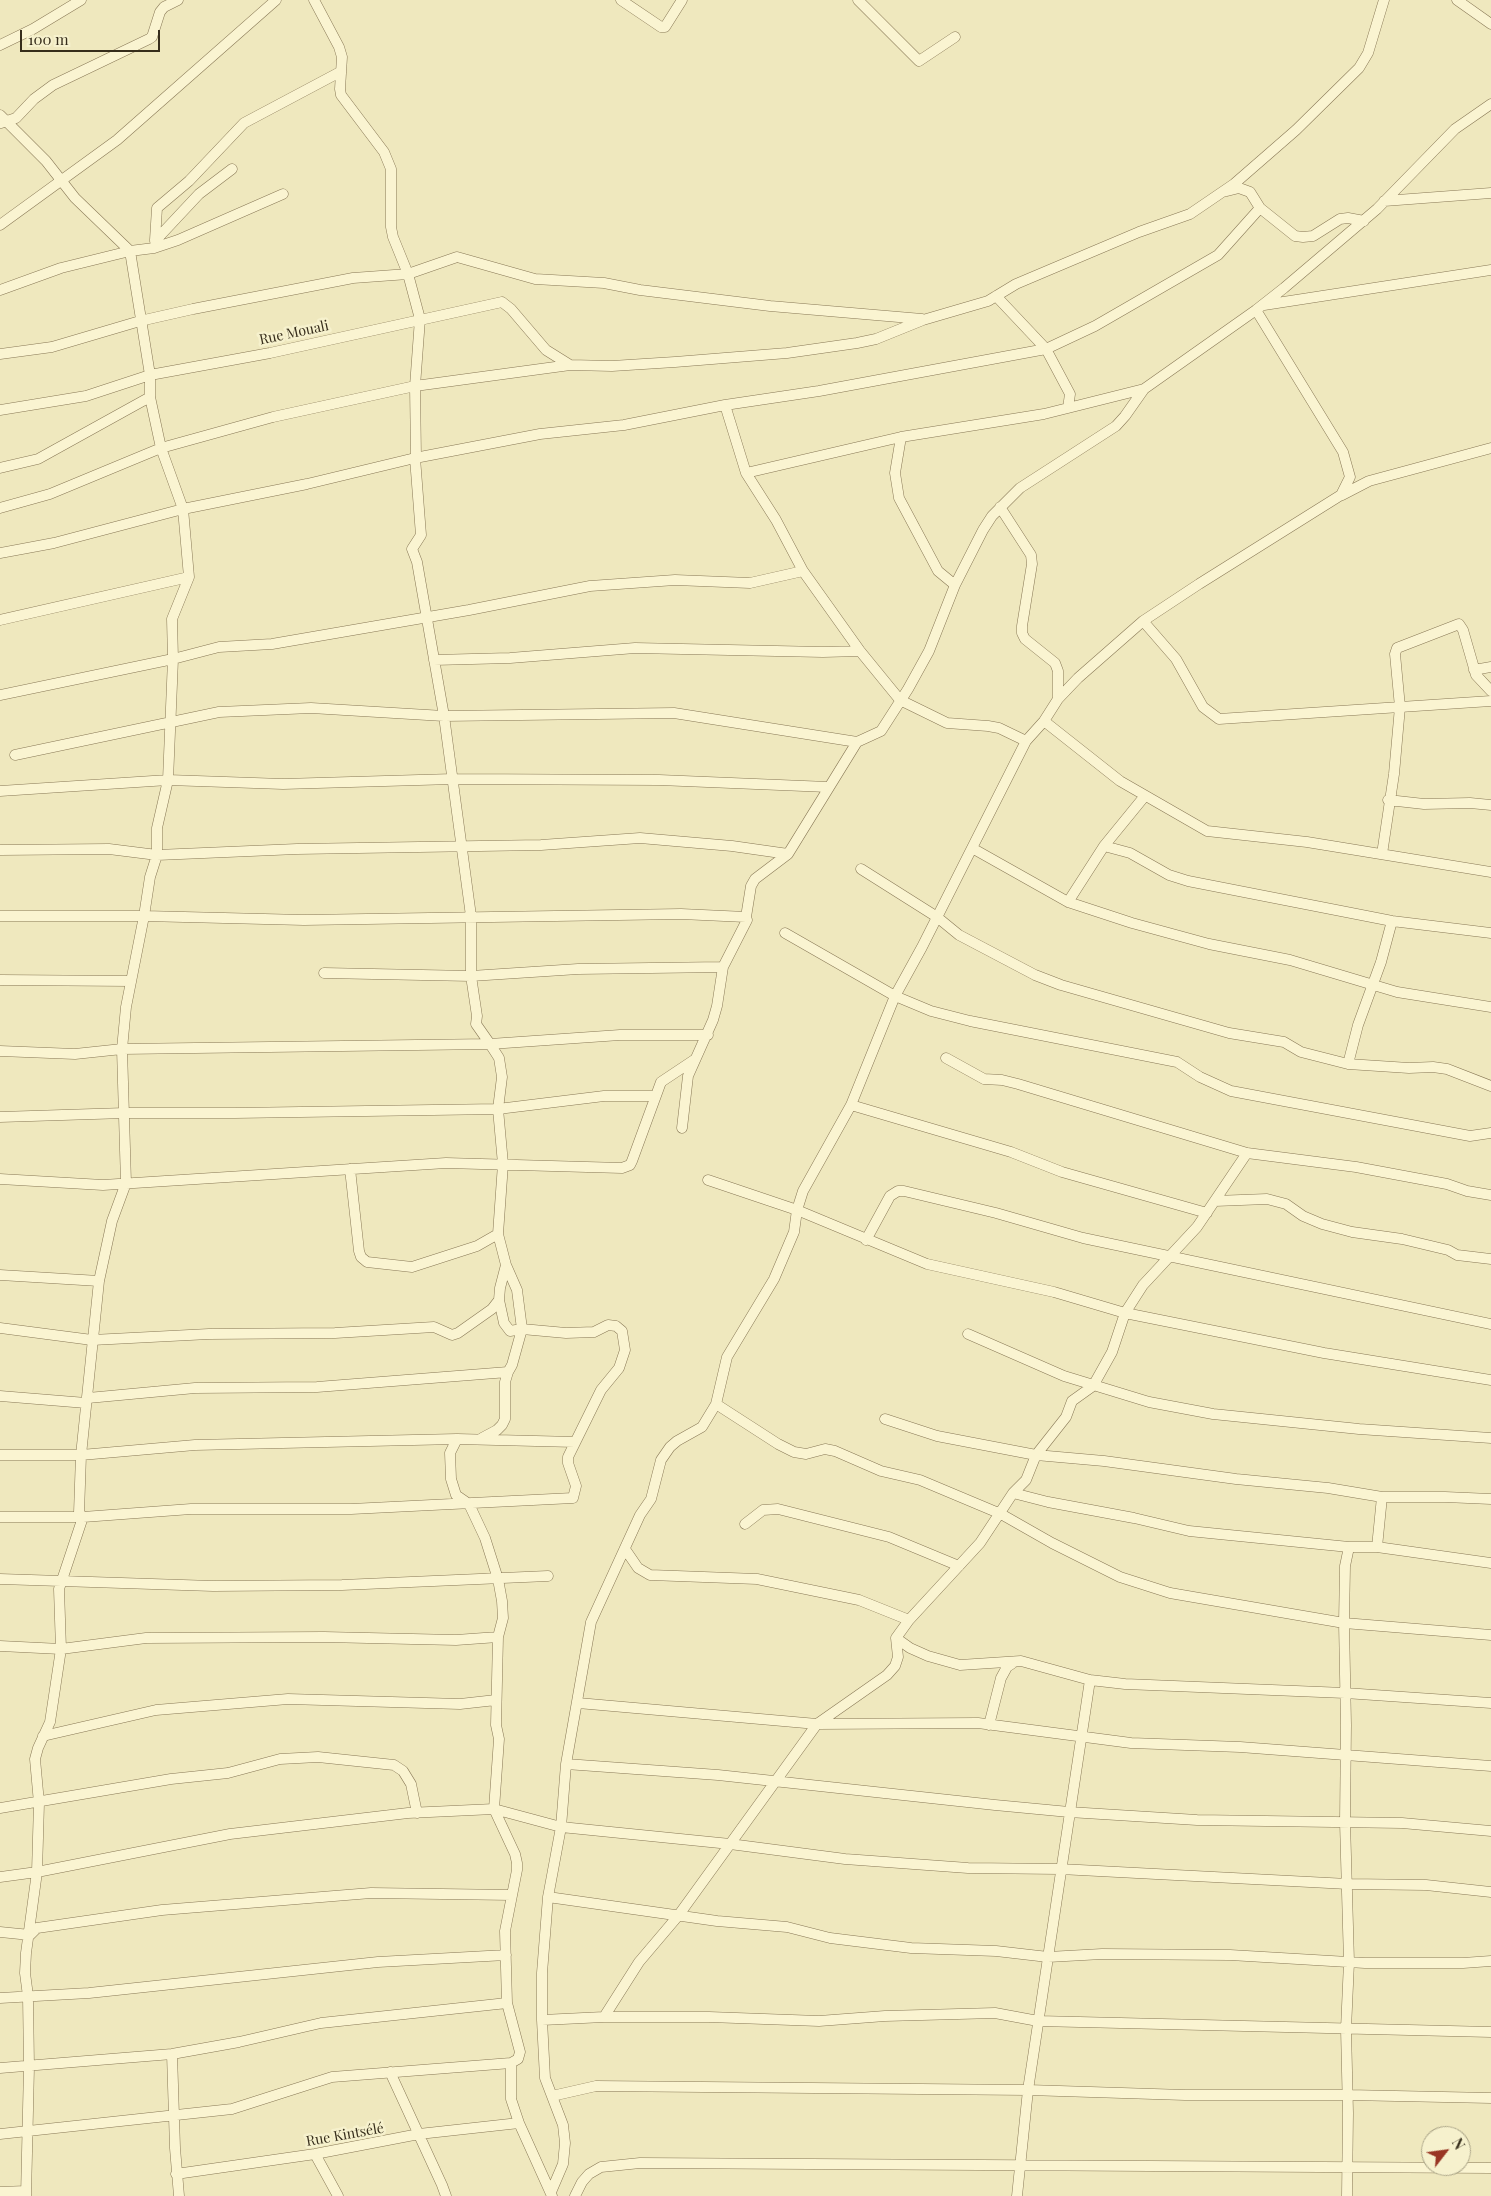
<!DOCTYPE html>
<meta charset="utf-8">
<style>
body{margin:0}
#map{position:relative;width:1491px;height:2196px;overflow:hidden;background:#efe8be;font-family:"Playfair Display",serif}
canvas{display:block}
.north{position:absolute;left:1421px;top:2126px;width:50px;height:50px;box-sizing:border-box;background:#f6f1cd;border:1px solid #a9a386;border-radius:50%;rotate:60deg;font-size:14px;font-weight:700;line-height:20px;text-align:center;color:#362d1b}
.north::after{content:'';display:block;margin:auto;width:18px;height:22px;background:#993624;clip-path:polygon(50% 0,100% 100%,50% 72%,0 100%)}
.scale{position:absolute;left:20px;top:30px;width:140px;height:22px;box-sizing:border-box;border:2px solid #362d1b;border-top:0;padding-left:6px;font-size:15px;line-height:18px;white-space:nowrap;color:#362d1b;-webkit-text-stroke:4px #f6f1cd;paint-order:stroke}
</style>
<div id="map">
<canvas width="1491" height="2196"></canvas>
<div class="north">N</div>
<div class="scale">100 m</div>
</div>
<script>
const ctx = document.querySelector('canvas').getContext('2d');
ctx.lineJoin = 'round';
function shape(rows) {
  const path = new Path2D();
  for (const r of rows) {
    path.moveTo(r[0], r[1]);
    for (let i = 2; i < r.length; i += 2) path.lineTo(r[i], r[i + 1]);
  }
  return path;
}
function stroke(path, color, width, dash) {
  ctx.strokeStyle = color;
  ctx.lineWidth = width;
  ctx.lineCap = dash ? 'butt' : 'round';
  ctx.setLineDash(dash || []);
  ctx.stroke(path);
}
function write(font, color, halo, rows, align = 'center') {
  ctx.font = font + ' "Playfair Display",serif';
  ctx.lineWidth = 5;
  ctx.setLineDash([]);
  ctx.textBaseline = 'middle';
  ctx.strokeStyle = halo;
  ctx.fillStyle = color;
  for (const [text, x, y, turn = 0] of rows) {
    ctx.save();
    ctx.translate(x, y);
    ctx.rotate((+turn || 0) * Math.PI / 180);
    ctx.textAlign = isNaN(turn) ? turn : align;
    if (halo) ctx.strokeText(text, 0, 0);
    ctx.fillText(text, 0, 0);
    ctx.restore();
  }
}
const minor = shape([
 [314,0,339,47,342,57,340,89,341,95,384,152,391,169,391,227,393,237,408,274,420,319,415,386,416,458],
 [621,0,661,27,665,27,682,0],
 [858,0,919,61,955,37],
 [1457,0,1491,24],
 [0,45,33,29,81,0],
 [0,115,46,161,75,198,130,251,150,375,150,397,161,448,183,509,189,577,172,619,173,659,168,780,157,828,157,855,150,877,144,916,126,1007,122,1049,126,1183,112,1221,99,1281,81,1455,79,1513,83,1517,59,1589,61,1649,50,1722,38,1748,35,1759,39,1803,37,1872,26,1953,25,1973,28,1996,29,2067,26,2196],
 [1,123,16,118,34,99,53,85,149,39,152,37,160,12,164,7,178,0],
 [1227,191,1239,188,1250,192,1260,208,1295,236,1303,237,1313,236,1340,219,1348,218,1364,221],
 [1384,201,1491,193],
 [0,225,117,140,276,0],
 [155,240,157,208,189,181,244,123,340,72],
 [155,241,199,194,232,169],
 [0,290,61,268,130,251,154,248,178,240,283,194],
 [996,296,1046,349,1070,394,1068,408],
 [1264,305,1491,270],
 [0,354,52,347,140,321,193,309,353,278,408,274,457,257,535,279,604,283,640,290,770,306,922,319],
 [725,405,746,473,776,520,803,571,860,651,900,700,947,723,988,726,999,728,1026,741],
 [0,410,86,396,150,375,270,353,502,302,511,309,546,350,570,365],
 [901,437,895,473,899,498,938,571,955,585],
 [415,458,421,535,412,549,417,562,444,716,471,916,471,976,477,1016,476,1024,490,1044,620,1035,708,1035],
 [0,468,38,459,150,397],
 [746,473,901,437,1044,414,1144,389],
 [1342,495,1369,481,1491,448],
 [1000,507,1031,555,1032,564,1022,626,1022,633,1025,639,1055,663,1058,671,1058,699],
 [0,508,50,494,161,448,273,417,415,386,570,365,612,366,675,362,787,353,857,343,876,339,923,320,988,301,1016,284,1139,232,1190,214,1234,184,1296,130,1359,68,1368,53,1384,0],
 [0,553,54,543,183,509,307,484,415,458,540,434,624,425,725,405,819,391,1046,349,1095,326,1218,255,1260,208],
 [0,620,189,577],
 [1143,621,1176,659,1203,707,1219,719,1491,701],
 [434,660,510,658,635,648,823,652,860,651],
 [1474,670,1491,667],
 [0,695,173,659,219,647,272,644,469,610,590,586,675,580,750,583,803,571],
 [1044,721,1120,781,1207,831,1307,842,1491,872],
 [15,755,219,712,311,708,444,716,674,713,857,742],
 [0,791,168,780,283,784,453,779,659,780,828,787],
 [1388,800,1424,804,1470,803,1491,805],
 [1104,846,1130,853,1169,875,1188,881,1392,921,1491,933],
 [972,848,1068,902,1132,923,1209,944,1290,960,1397,992,1491,1007],
 [0,850,109,849,157,855,297,849,541,845,640,838,732,846,788,854],
 [1382,854,1394,774,1400,707,1395,654,1397,648,1459,624,1463,630,1476,675,1491,691],
 [861,869,937,917,959,935,1035,975,1061,985,1229,1033,1284,1042,1301,1052,1348,1064,1409,1068,1433,1067,1447,1069,1491,1086],
 [1068,902,1104,846,1144,797],
 [0,916,144,916,304,920,681,914,746,917],
 [785,933,895,996,931,1011,970,1021,1177,1062,1200,1077,1231,1091,1470,1136,1491,1133],
 [324,973,471,976,578,969,723,967],
 [0,980,131,981],
 [0,1051,75,1054,122,1049,490,1044,499,1058,502,1077,498,1109,503,1164,498,1234,506,1265,517,1290,522,1329,512,1365,508,1372,317,1387,195,1388,88,1398],
 [946,1058,984,1079,1002,1080,1018,1084,1247,1153,1356,1167,1447,1184,1467,1191,1491,1195],
 [1348,1064,1358,1025,1381,962,1392,921],
 [851,1105,1011,1152,1062,1172,1207,1213],
 [0,1117,125,1113,235,1113,498,1109,604,1096,654,1096],
 [682,1128,688,1076,713,1020,717,1006,723,967,747,920,746,917,751,886,755,879,788,854,857,742,881,731,908,689,929,651,955,585,983,530,992,516,1020,488,1116,426,1125,416,1144,389,1256,310,1284,288,1377,209,1455,129,1491,104],
 [350,1169,359,1251,361,1257,367,1262,412,1267,477,1246,498,1234],
 [0,1179,103,1185,446,1163,622,1168,630,1165,632,1161,661,1082,694,1060],
 [708,1180,797,1210,927,1264,1054,1292,1125,1313,1324,1353,1491,1380],
 [1215,1201,1267,1199,1286,1204,1303,1216,1322,1224,1352,1232,1402,1239,1448,1250,1457,1255,1491,1259],
 [866,1240,890,1196,898,1191,904,1191,996,1213,1083,1238,1491,1324],
 [0,1275,99,1281],
 [0,1328,92,1340,209,1334,335,1333,434,1327,452,1335,458,1333,492,1309,499,1300],
 [968,1334,1064,1376,1149,1402,1213,1414,1359,1429,1491,1438],
 [0,1396,86,1403],
 [716,1404,778,1444,794,1452,806,1454,825,1449,835,1451,881,1471,920,1480,1001,1514,1052,1543,1120,1577,1170,1593,1344,1623,1491,1635],
 [885,1419,937,1436,1036,1455,1104,1461,1236,1479,1328,1488,1382,1497,1445,1497,1491,1499],
 [482,1438,497,1430,502,1425,505,1419,505,1382,508,1372],
 [0,1455,81,1455,195,1445,457,1439,575,1442],
 [1013,1493,1048,1502,1134,1518,1189,1531,1349,1547,1377,1547,1491,1563],
 [0,1517,83,1517,191,1509,351,1509,573,1498,576,1486,568,1463,568,1457,601,1390,619,1368,625,1350,622,1331,616,1326,608,1325,594,1332,566,1333,522,1329,510,1331,504,1323,499,1300,500,1288,506,1265],
 [745,1524,763,1510,778,1509,889,1537,959,1566],
 [1377,1547,1382,1497],
 [625,1549,638,1568,650,1575,757,1579,859,1600,909,1620],
 [0,1579,213,1586,342,1585,548,1576],
 [896,1638,910,1648,928,1656,960,1665,1021,1661,1090,1680,1125,1684,1345,1693,1491,1703],
 [0,1646,61,1649,146,1638,324,1637,456,1640,498,1637],
 [578,1703,817,1724,978,1723,1131,1743,1240,1747,1491,1766],
 [989,1725,1001,1678,1007,1667,1013,1663],
 [43,1736,156,1710,288,1699,460,1704,496,1700],
 [566,1764,718,1775,995,1805,1069,1812,1197,1820,1402,1823,1491,1831],
 [0,1808,171,1779,228,1773,280,1759,318,1757,394,1765,403,1771,411,1784,417,1813],
 [0,1877,37,1872,230,1834,408,1813,494,1809,561,1827,730,1844,845,1859,968,1868,1060,1869,1348,1884,1426,1885,1491,1892],
 [548,1897,717,1921,787,1927,830,1938,911,1948,996,1951,1048,1957,1102,1954,1230,1955,1365,1963,1463,1963,1491,1961],
 [0,1932,30,1935,37,1928,162,1910,371,1893,512,1895],
 [0,1998,89,1993,378,1962,506,1955],
 [604,2017,639,1962,678,1916,817,1724,887,1675,895,1666,898,1657,896,1638,909,1620,980,1543,1013,1493,1026,1480,1036,1455,1066,1417,1072,1401,1093,1386,1112,1352,1125,1313,1143,1285,1197,1227,1247,1153],
 [542,2020,604,2017,709,2017,819,2021,885,2016,995,2013,1038,2021,1491,2032],
 [172,2054,175,2148,179,2196],
 [511,2063,511,2099,519,2123,552,2196],
 [0,2068,172,2054,239,2042,321,2023,507,2003],
 [390,2072,442,2185,446,2196],
 [552,2096,596,2086,1028,2090,1185,2095,1348,2095,1491,2098],
 [0,2134,232,2109,332,2077,511,2063,518,2059,520,2052,507,2003,505,1931,517,1870,517,1863,515,1854,494,1809,499,1739,496,1725,498,1637,503,1618,502,1601,498,1579,485,1538,469,1504,456,1495,451,1479,450,1453,457,1439],
 [315,2154,338,2196],
 [176,2174,315,2154,419,2134,519,2123],
 [0,2192,26,2191],
 [551,2192,563,2164,565,2143,563,2125,545,2078,542,2020,542,1973,548,1897,561,1827,566,1764,591,1622,640,1515,651,1499,661,1460,670,1447,677,1441,702,1427,716,1404,727,1357,774,1279,794,1232,797,1210,803,1191,851,1105,895,996,922,947,1026,741,1044,721,1058,699,1078,678,1143,621,1199,584,1341,495,1350,477,1343,452,1256,310],
 [575,2196,582,2182,589,2174,601,2167,640,2163,1491,2168],
 [1017,2196,1028,2090,1090,1680],
 [1347,2196,1348,2113,1346,2029,1349,1962,1345,1822,1346,1725,1344,1623,1345,1566,1349,1547]
]);
const streetNames = [
 ["Rue Mouali",294,333,-12],
 ["Rue Kintsélé",345,2135,-10]
];
stroke(minor, '#887856', 11);
stroke(minor, '#faf4d1', 10);
write('14px', '#362d1b', '#f6f1cd', streetNames);
</script>
